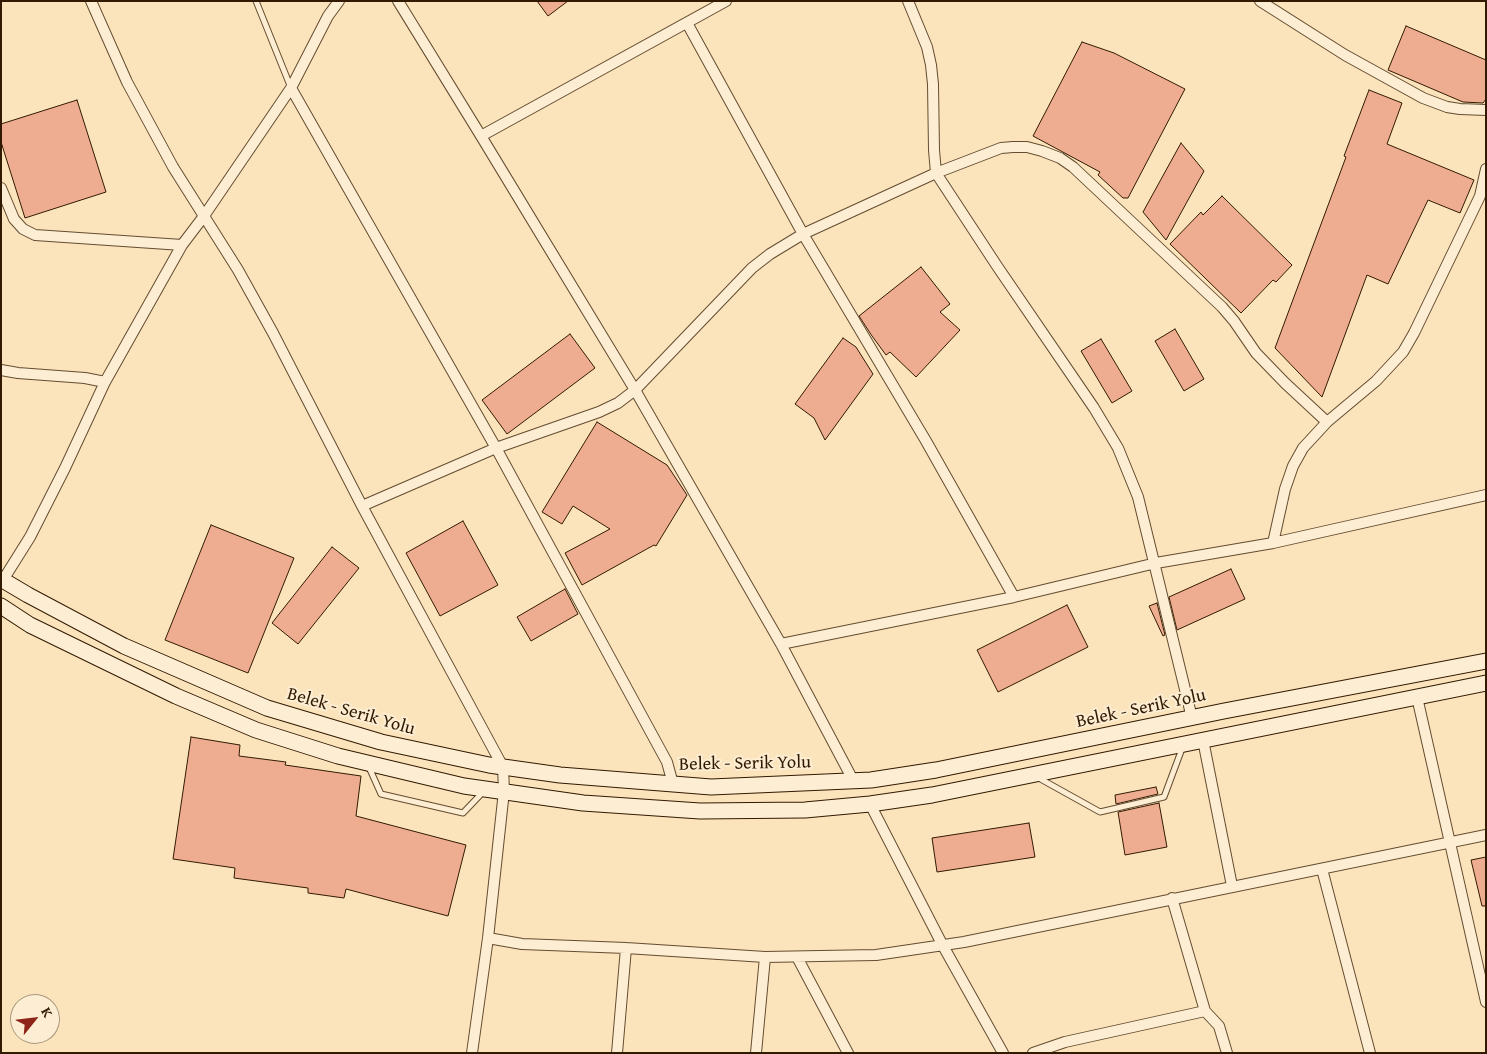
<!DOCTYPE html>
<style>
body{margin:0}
#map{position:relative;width:1487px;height:1054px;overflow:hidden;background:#fbe4bc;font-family:"Gentium Book Plus",serif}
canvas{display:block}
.frame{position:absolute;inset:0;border:2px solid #321a00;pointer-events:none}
.north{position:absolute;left:10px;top:994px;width:50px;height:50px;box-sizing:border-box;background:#fcedd3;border:1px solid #ab997f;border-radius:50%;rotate:61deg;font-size:14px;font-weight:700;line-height:20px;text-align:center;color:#321a00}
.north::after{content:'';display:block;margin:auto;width:18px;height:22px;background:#8f2418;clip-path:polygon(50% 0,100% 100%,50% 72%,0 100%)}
</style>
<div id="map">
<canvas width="1487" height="1054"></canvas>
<div class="frame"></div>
<div class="north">K</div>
</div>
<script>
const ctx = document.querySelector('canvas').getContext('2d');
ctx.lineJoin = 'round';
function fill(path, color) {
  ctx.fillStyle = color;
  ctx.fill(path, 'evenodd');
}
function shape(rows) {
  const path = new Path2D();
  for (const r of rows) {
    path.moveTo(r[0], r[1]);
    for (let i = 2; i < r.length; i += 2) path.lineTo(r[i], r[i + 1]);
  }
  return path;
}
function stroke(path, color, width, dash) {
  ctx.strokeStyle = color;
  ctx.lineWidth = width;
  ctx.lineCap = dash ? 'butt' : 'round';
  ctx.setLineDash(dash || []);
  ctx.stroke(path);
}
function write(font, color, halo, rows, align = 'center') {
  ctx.font = font + ' "Gentium Book Plus",serif';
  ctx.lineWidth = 4;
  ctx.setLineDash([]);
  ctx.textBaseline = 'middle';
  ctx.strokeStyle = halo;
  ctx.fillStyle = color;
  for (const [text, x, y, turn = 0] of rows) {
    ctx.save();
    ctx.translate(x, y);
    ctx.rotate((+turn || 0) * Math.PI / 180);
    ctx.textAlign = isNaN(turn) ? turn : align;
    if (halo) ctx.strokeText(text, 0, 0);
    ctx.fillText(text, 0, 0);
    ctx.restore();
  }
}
const building = shape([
 [537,1,568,1,548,16,537,1],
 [1406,26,1486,60,1486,99,1483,103,1463,102,1388,70,1406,26],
 [1082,42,1114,53,1185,89,1128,198,1123,198,1098,175,1100,172,1033,136,1082,42],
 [1369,90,1402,103,1387,144,1474,180,1460,213,1428,200,1388,284,1367,275,1322,397,1275,348,1346,157,1344,156,1369,90],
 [77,100,106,192,25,218,1,142,1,124,77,100],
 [1181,143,1204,171,1166,240,1143,212,1181,143],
 [1222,196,1292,265,1276,282,1273,280,1241,313,1170,244,1201,212,1203,215,1222,196],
 [921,267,950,304,940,312,960,330,916,377,890,352,886,355,872,336,859,316,921,267],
 [1175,329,1204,379,1184,391,1155,341,1175,329],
 [570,334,595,368,507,434,482,400,570,334],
 [843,338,856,347,873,374,825,440,814,418,795,404,843,338],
 [1101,339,1132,391,1112,403,1081,351,1101,339],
 [597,422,667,465,687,495,656,546,654,545,582,585,565,553,610,529,573,506,562,524,542,512,597,422],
 [463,521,498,585,440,616,406,553,463,521],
 [211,525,294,558,248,673,165,640,211,525],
 [332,547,359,568,298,644,272,623,332,547],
 [1231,569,1245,599,1177,630,1169,597,1231,569],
 [565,589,578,614,531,641,517,617,565,589],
 [1157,603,1165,635,1163,636,1149,606,1157,603],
 [1067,605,1088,647,998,692,977,650,1067,605],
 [191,737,240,745,239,756,286,762,285,765,361,776,356,816,466,845,448,916,346,889,344,898,308,893,308,888,234,878,235,868,173,859,191,737],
 [1156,787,1158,794,1116,804,1115,795,1156,787],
 [1159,803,1167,847,1125,855,1118,812,1159,803],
 [1029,823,1035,857,937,872,932,838,1029,823],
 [1486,857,1486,906,1482,906,1471,860,1486,857]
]);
const lane = shape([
 [256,1,291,88],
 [368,765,381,794,463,813,484,791],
 [1037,777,1100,812,1164,797,1183,746]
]);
const street = shape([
 [91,1,127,82,173,167,238,270,273,333,362,506,503,767,504,791,488,938,472,1053],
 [398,1,481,136,635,390,781,644,853,780],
 [908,1,927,47,931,65,933,84,934,150,936,173,997,266,1094,408,1118,448,1138,497,1192,718],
 [1260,1,1345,55,1423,98,1447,107,1460,109,1486,110],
 [687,23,803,234,926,441,1014,597],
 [291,88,496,448,667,762,673,784],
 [481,136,726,1],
 [1,188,14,219,23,229,35,235,182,245],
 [1,370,18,373,85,378,105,382],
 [362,506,496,448,599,412,618,403,635,390,752,268,770,254,803,234,936,173,1001,148,1013,147,1027,147,1042,151,1060,158,1073,167,1222,307,1234,321,1256,353,1285,383,1327,422],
 [1273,543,1285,489,1293,466,1303,448,1327,422,1376,381,1403,352,1414,333,1480,196,1486,169],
 [3,580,30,537,65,468,105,382,182,245,204,216,291,88,328,16,339,1],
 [781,644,1014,597,1156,563,1273,543,1486,495],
 [1417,697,1486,1002],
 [1203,740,1232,886],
 [870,804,942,944,1003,1053],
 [1322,869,1370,1053],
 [1172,898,1205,1011,1219,1026,1227,1053],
 [488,938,522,944,626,948,765,957,876,955,964,942,1486,835],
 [797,957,848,1053],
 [617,1053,626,948],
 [756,1053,765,957],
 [1033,1053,1065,1042,1205,1011]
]);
const secondary = shape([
 [1,579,28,595,124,646,267,708,381,742,489,765,560,775,711,787,871,780,936,770,1224,711,1486,661],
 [1,606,30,625,176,696,256,730,338,756,464,786,583,803,700,811,805,810,870,804,932,795,1486,683]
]);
const streetNames = [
 ["Belek - Serik Yolu",1141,709,-12],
 ["Belek - Serik Yolu",351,712,16],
 ["Belek - Serik Yolu",745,764,-1]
];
fill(building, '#eeac91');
stroke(building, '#321a00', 1);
stroke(lane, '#644c2f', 7);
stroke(street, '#644c2f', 12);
stroke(secondary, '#321a00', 17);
stroke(lane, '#fcedd3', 5);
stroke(street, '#fcedd3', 10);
stroke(secondary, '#fcedd3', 15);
write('18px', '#321a00', '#fcedd3', streetNames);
</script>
